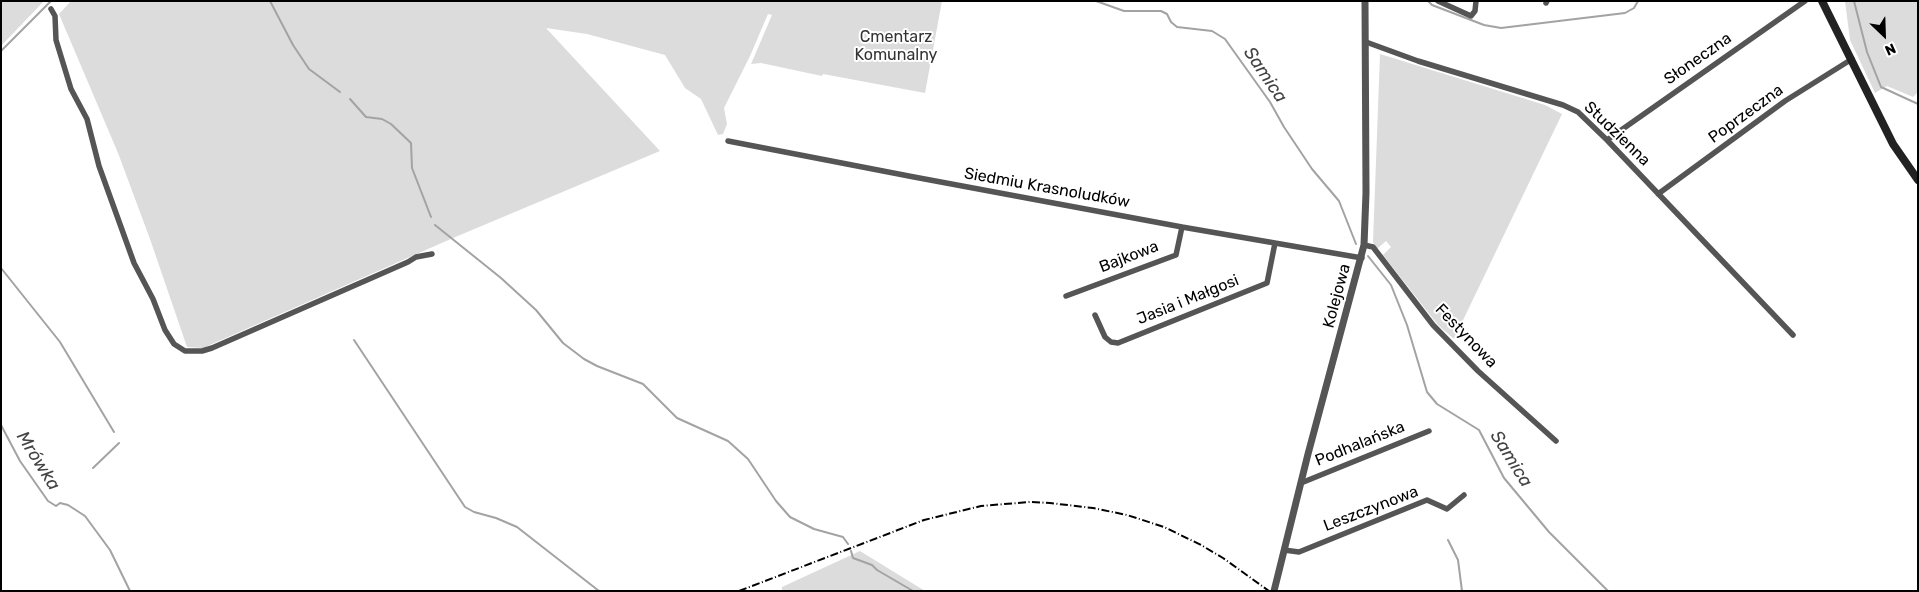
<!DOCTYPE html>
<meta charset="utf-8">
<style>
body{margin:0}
#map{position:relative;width:1919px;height:592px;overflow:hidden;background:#fff;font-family:Rubik,sans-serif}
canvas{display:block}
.frame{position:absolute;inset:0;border:2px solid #000;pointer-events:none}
.north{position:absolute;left:1859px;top:10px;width:50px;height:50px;-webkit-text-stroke:4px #fff;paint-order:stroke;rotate:156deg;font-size:14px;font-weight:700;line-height:20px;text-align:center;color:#000}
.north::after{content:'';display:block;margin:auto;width:18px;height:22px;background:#000;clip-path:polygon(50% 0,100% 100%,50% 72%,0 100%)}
</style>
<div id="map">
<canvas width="1919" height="592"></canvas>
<div class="frame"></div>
<div class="north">N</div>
</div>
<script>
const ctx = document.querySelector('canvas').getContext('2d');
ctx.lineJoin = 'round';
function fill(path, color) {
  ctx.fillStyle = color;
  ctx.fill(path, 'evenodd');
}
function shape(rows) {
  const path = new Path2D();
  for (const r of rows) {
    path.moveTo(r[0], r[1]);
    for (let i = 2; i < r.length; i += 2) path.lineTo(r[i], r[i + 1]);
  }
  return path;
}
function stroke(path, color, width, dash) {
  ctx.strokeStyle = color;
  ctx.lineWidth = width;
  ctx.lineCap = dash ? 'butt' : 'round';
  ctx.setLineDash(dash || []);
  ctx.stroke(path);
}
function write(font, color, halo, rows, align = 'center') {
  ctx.font = font + ' Rubik,sans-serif';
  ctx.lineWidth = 4;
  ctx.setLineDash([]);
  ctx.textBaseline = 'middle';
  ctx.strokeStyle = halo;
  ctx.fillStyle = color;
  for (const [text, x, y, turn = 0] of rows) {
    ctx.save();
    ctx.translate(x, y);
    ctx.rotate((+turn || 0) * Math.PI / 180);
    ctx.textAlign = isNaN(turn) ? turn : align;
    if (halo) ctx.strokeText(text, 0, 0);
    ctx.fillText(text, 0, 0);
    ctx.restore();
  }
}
const green = shape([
 [1,1,44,1,1,46],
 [71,1,942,1,925,93,823,74,822,76,761,63,751,64,772,15,768,14,750,56,724,108,727,124,723,134,718,135,701,99,685,88,665,55,587,34,546,28,660,151,453,238,203,348,187,347,150,239,118,153,59,14],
 [1845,1,1918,1,1918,92,1913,97,1887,86,1875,93,1850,40],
 [1380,54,1545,105,1562,114,1454,339,1438,325,1383,255,1391,247,1386,241,1377,249,1373,242],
 [860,551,925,591,782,591,782,587]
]);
const stream = shape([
 [270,1,293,45,309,69,340,92],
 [1096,1,1124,11,1161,11,1167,14,1171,22,1177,27,1212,31,1225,39,1270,102,1284,127,1312,169,1339,201,1356,244],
 [1428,1,1432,5,1484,25,1501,28,1625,13,1634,8,1638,1],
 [1854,1,1867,52,1881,87,1918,104],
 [1,51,51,1],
 [350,99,366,117,382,119,391,124,411,143,412,168,431,217],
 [435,225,501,278,536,310,563,343,584,359,597,366,643,384,677,418,728,441,748,459,776,501,790,517,814,529,843,537,848,544],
 [1368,256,1391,285,1407,325,1427,392,1437,404,1479,430,1504,478,1549,532,1608,591],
 [1,268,60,342,114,432],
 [354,340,465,507,474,512,496,518,517,527,599,591],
 [1,425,20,461,48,501,56,506,60,503,68,505,85,516,110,550,130,591],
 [93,468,119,443],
 [1448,540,1458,560,1462,591],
 [851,551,853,558,872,565,877,570,913,591]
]);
const minor = shape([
 [1438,1,1471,16,1475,11,1476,1],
 [1546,3,1547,1],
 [51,9,55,16,56,40,71,89,87,119,99,166,134,263,153,299,165,330,174,344,185,351,202,351,212,348,408,262,416,257,432,254],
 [1366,42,1418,61,1563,105,1578,112,1607,140,1793,335],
 [1607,140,1805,1],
 [728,141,914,177,1182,227,1362,258],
 [1658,194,1785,101,1852,59],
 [1364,245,1373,247,1433,325,1478,371,1556,441],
 [1066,296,1176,255,1182,227],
 [1095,315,1105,337,1111,342,1118,343,1267,283,1275,243],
 [1301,483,1429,431],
 [1284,550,1299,552,1427,500,1447,509,1464,495]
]);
const tertiary = shape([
 [1274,591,1308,454,1364,245,1366,193,1365,1]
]);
const secondary = shape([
 [1822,1,1893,144,1918,180]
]);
const rail = shape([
 [739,591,924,520,981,506,1030,502,1050,503,1093,508,1127,515,1164,527,1201,545,1223,558,1269,591]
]);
const parkNames = [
 ["Cmentarz",896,37],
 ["Komunalny",896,55]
];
const streetNames = [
 ["Słoneczna",1698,59,-35],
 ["Poprzeczna",1746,114,-36],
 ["Studzienna",1617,134,44],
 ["Siedmiu Krasnoludków",1047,188,10],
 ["Bajkowa",1129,257,-21],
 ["Kolejowa",1337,296,-75],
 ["Jasia i Małgosi",1188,300,-22],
 ["Festynowa",1466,336,46],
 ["Podhalańska",1360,444,-22],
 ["Leszczynowa",1371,509,-21]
];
const waterNames = [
 ["Samica",1265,75,56],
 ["Samica",1511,459,58],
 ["Mrówka",38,461,58]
];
fill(green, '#dcdcdc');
stroke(stream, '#a3a3a3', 2);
stroke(minor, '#555', 5.5);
stroke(tertiary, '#555', 7);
stroke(secondary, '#222', 8);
stroke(rail, '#000', 2, [8, 2.5, 1, 2.5]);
write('16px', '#333', '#fff', parkNames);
write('16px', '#000', '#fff', streetNames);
write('italic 18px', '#444', '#fff', waterNames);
</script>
